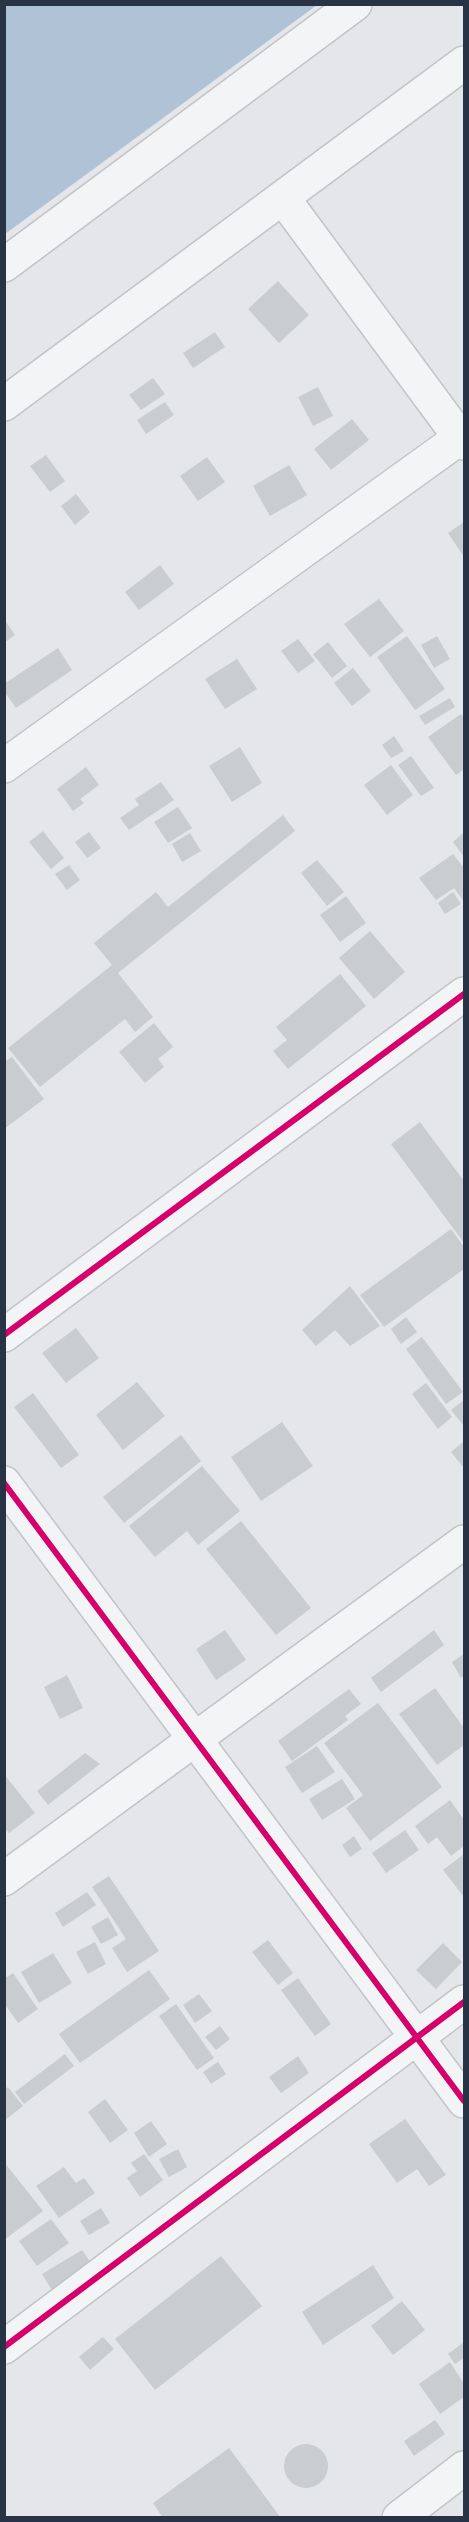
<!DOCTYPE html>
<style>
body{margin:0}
#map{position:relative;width:469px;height:2522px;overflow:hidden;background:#e4e6e9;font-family:Ubuntu,sans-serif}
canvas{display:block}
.frame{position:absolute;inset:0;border:6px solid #283345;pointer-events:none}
</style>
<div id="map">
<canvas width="469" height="2522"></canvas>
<div class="frame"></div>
</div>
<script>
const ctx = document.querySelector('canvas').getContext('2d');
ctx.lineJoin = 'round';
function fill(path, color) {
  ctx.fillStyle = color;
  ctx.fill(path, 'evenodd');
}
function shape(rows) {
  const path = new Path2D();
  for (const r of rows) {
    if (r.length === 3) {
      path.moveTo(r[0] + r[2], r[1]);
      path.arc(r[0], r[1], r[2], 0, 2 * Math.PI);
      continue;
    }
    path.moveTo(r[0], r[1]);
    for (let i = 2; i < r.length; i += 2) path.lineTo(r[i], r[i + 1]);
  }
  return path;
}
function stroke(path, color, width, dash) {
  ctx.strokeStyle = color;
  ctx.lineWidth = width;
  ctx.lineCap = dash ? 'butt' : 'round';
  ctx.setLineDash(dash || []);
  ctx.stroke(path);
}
const water = shape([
 [5,4,317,4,317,5,5,234]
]);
const building = shape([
 [278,281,309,315,279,343,248,309],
 [215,332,225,347,193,368,183,353],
 [153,378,165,394,141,410,129,395],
 [318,387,333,416,313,426,298,397],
 [165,402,174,415,146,434,137,420],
 [352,419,369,440,331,470,314,449],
 [46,455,65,481,50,492,30,466],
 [207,457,225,482,198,501,180,476],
 [289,465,307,495,270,516,253,486],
 [76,494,90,512,75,525,61,506],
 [464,522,464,557,448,533],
 [160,565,174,584,139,610,125,592],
 [379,599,404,631,370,657,344,624],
 [4,619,15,635,4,643],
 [407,636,445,689,415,710,377,657],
 [437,636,450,659,434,668,421,645],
 [298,639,315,661,298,673,281,651],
 [328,642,347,666,332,678,313,654],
 [58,648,72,670,16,708,4,691,4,684],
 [237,659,257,689,225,709,205,679],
 [353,668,371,691,352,706,334,683],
 [450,698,455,707,425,725,419,716],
 [461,714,464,718,464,769,456,775,428,737],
 [394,736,404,751,391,758,382,745],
 [240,747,262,783,232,802,209,766],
 [411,756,434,788,421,796,398,765],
 [391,765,413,795,387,815,364,785],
 [86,767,99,785,80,799,84,803,73,811,57,789],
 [161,782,174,800,129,830,120,818,139,805,135,799],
 [178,807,192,828,168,843,154,822],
 [283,815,295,831,118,973,153,1017,135,1032,125,1019,40,1087,8,1048,112,965,94,943,156,892,168,907],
 [43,831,64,858,51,869,29,842],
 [89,832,101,848,87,858,75,842],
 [464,832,464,857,453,842],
 [190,833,201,851,182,862,172,844],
 [453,854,464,868,464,899,463,900,454,888,436,900,419,878],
 [317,860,344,892,327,906,301,873],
 [69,865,80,880,67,890,55,874],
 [453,892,461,904,445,914,438,903],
 [346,896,366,923,340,942,320,915],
 [370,931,405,972,374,999,339,958],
 [340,974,366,1006,288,1069,273,1051,287,1040,276,1027],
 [154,1023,173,1047,158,1059,164,1067,145,1083,119,1052],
 [12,1057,44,1099,4,1129,4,1062],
 [420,1122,464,1181,464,1243,391,1144],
 [451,1229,464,1247,464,1269,384,1327,360,1295],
 [350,1286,380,1326,350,1346,335,1330,316,1346,302,1330],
 [406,1317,417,1332,401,1344,391,1329],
 [76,1328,99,1358,66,1383,42,1353],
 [422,1337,463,1392,446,1404,406,1349],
 [137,1382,165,1416,123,1450,96,1415],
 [426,1383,452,1417,438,1429,412,1394],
 [33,1393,79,1455,61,1468,14,1407],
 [464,1400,464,1426,451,1410],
 [282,1422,313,1466,261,1501,231,1457],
 [181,1435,201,1461,124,1523,103,1497],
 [464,1441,464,1468,451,1452],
 [202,1466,240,1511,198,1545,187,1531,155,1557,129,1526],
 [241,1521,311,1608,276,1635,206,1549],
 [225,1630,246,1660,216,1680,196,1649],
 [434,1630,444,1645,381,1692,371,1678],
 [464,1654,464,1675,461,1678,452,1662],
 [67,1675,83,1708,60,1719,44,1687],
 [435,1688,464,1728,464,1745,437,1765,399,1714],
 [349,1689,361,1704,345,1716,348,1720,292,1761,278,1741],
 [378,1703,442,1787,370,1841,346,1808,363,1795,324,1743],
 [317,1746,335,1772,302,1793,285,1767],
 [85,1753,100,1764,48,1805,37,1791],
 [4,1774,35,1813,9,1833,4,1827],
 [342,1779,355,1799,322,1820,309,1799],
 [450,1800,464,1820,464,1846,451,1856,437,1837,428,1844,415,1826],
 [405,1830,419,1850,386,1873,372,1853],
 [354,1836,362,1849,350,1857,342,1845],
 [464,1854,464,1897,443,1870],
 [109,1876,159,1951,127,1972,112,1948,126,1939,92,1887],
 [87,1892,96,1905,63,1927,55,1913],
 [108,1917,118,1935,101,1944,91,1927],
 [268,1940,293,1973,278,1985,252,1952],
 [95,1942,106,1964,88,1974,76,1952],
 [443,1943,462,1962,436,1989,416,1970],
 [53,1953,72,1983,39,2003,21,1972],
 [149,1970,170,1999,80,2063,59,2034],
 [13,1973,38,2009,18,2023,4,2003,4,1979],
 [298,1978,331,2024,315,2036,281,1990],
 [199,1994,212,2011,195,2023,183,2005],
 [176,2004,214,2058,197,2070,159,2016],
 [220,2026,230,2039,216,2050,205,2037],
 [65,2054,74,2066,24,2104,15,2092],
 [298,2056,309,2073,281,2093,269,2077],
 [218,2062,226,2074,211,2084,203,2072],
 [8,2087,23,2106,4,2121,4,2090],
 [105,2099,128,2130,110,2143,88,2112],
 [405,2119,446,2175,429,2186,417,2169,397,2183,369,2144],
 [151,2121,167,2144,149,2157,134,2133],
 [178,2149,187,2167,169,2177,159,2159],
 [144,2154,163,2180,140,2197,127,2178,137,2171,131,2163],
 [4,2162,43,2211,4,2240],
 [64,2167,76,2183,84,2178,95,2193,59,2218,36,2186],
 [101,2208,110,2223,89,2235,80,2221],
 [51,2219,69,2243,37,2266,19,2241],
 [82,2250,96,2270,55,2295,42,2274],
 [221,2256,262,2306,155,2390,115,2339],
 [373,2265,394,2298,323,2345,302,2312],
 [402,2301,425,2330,393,2355,371,2326],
 [103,2337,114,2349,90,2370,79,2357],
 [464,2342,464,2358,455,2364,448,2354],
 [450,2362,464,2384,464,2397,440,2414,419,2384],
 [435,2420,445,2434,414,2456,404,2441],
 [306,2466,22],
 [229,2448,281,2518,163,2518,153,2503]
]);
const minor = shape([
 [283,198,464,443],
 [4,265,355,4],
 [4,404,464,63],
 [4,766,464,435],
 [4,1335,464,994],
 [4,1483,464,2101],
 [4,1879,464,1542],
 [4,2347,464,2002],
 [399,2518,464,2468]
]);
const cycleway = shape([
 [4,1335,464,994],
 [4,1483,464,2101],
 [4,2347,464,2002]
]);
fill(water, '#b0c3d6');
fill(building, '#cacdd0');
stroke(minor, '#c2c4c7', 36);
stroke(minor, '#f3f4f6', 33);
stroke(cycleway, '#d6006c', 6);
</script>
